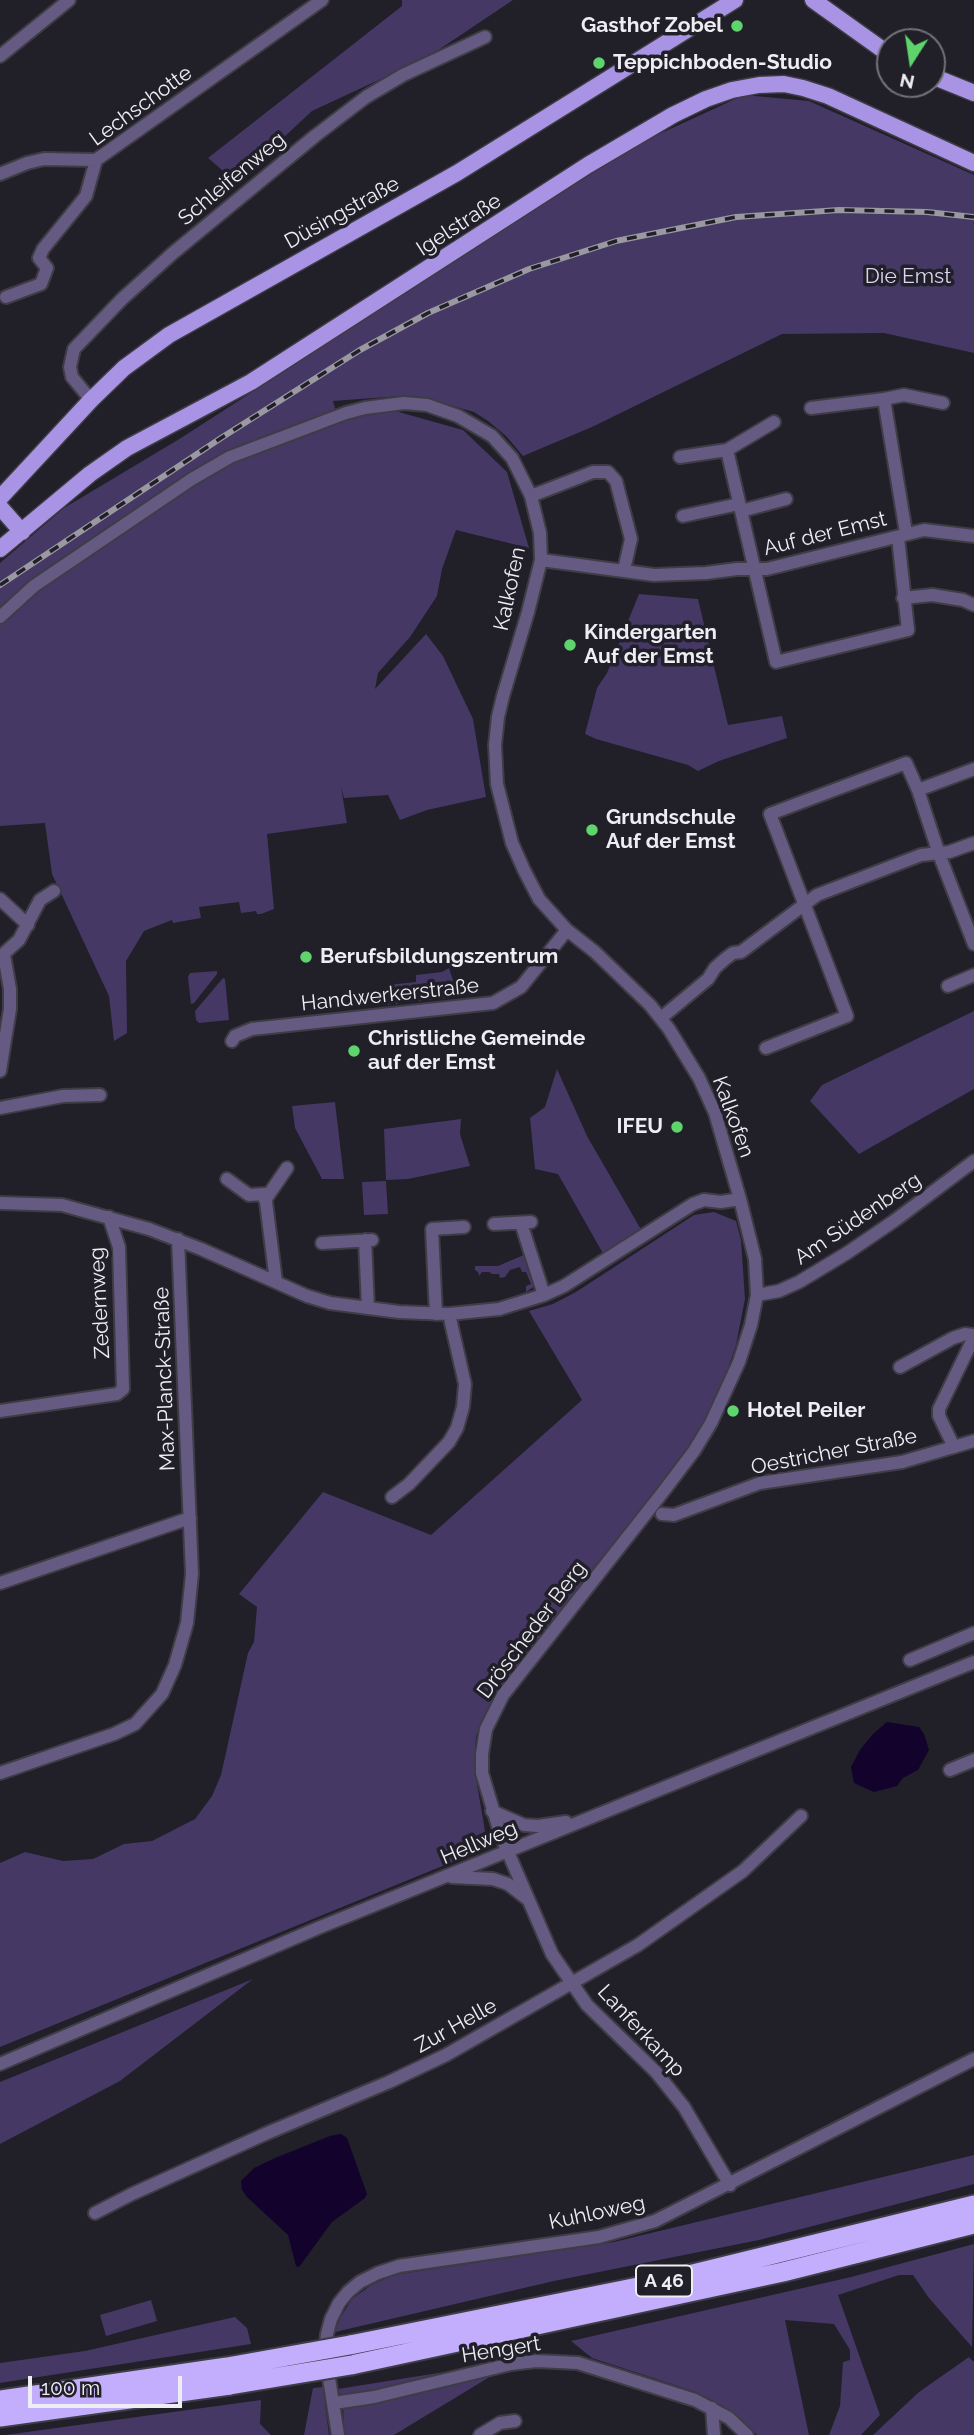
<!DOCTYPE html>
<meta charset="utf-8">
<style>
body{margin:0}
#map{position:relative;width:974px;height:2435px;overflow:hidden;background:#211f28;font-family:Raleway,sans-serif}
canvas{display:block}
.north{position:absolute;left:876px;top:28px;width:70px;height:70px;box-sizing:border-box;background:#211f28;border:2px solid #737179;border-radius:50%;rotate:192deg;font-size:19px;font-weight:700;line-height:28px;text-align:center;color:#eeedf3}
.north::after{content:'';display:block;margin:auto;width:24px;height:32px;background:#5dd56c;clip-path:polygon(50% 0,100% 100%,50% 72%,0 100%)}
.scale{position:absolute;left:28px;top:2376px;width:154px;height:32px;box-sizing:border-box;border:4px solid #eeedf3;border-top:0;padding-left:9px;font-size:21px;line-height:24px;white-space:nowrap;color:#eeedf3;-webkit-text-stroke:5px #211f28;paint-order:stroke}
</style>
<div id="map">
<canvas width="974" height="2435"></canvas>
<div class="north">N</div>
<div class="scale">100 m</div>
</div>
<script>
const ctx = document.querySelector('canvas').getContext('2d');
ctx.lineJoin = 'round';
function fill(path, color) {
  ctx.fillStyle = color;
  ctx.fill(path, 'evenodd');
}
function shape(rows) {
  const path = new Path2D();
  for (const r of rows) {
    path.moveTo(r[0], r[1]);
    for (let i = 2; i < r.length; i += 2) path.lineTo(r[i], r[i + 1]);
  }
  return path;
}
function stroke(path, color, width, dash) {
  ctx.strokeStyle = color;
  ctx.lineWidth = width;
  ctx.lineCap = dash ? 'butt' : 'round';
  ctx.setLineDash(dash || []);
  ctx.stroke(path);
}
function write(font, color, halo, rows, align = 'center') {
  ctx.font = font + ' Raleway,sans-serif';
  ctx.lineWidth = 7;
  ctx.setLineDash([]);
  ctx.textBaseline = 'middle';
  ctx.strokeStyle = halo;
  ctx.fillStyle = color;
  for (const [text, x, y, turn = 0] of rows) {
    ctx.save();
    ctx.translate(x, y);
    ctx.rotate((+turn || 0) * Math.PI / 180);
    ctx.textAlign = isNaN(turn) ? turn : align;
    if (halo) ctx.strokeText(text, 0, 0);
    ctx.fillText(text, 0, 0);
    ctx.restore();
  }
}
const green = shape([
 [402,0,513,0,428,57,312,111,236,182,208,158,402,6],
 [744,95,809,101,974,175,974,353,884,333,782,334,592,427,523,456,506,436,488,421,474,412,442,403,400,396,333,401,338,419,395,411,463,430,507,472,529,548,456,530,442,569,437,596,410,637,378,673,375,689,426,634,443,656,473,719,486,797,427,810,400,820,388,795,344,798,341,787,347,823,267,834,274,909,261,914,257,914,256,911,241,913,239,902,199,907,201,918,173,923,172,920,144,931,126,961,127,1033,114,1041,109,996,52,874,45,823,0,826,0,563,64,508,181,438,532,211,644,141],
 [639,594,698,599,728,725,782,716,787,738,719,761,698,771,688,765,596,739,585,734,597,688,607,673],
 [449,968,457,993,464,991,466,996,386,1005,384,989,388,985,416,982,416,975,442,972],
 [217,971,217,974,194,1003,191,1004,188,977,190,973],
 [223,978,225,979,229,1020,199,1023,196,1020,195,1011],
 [974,1011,974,1089,859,1154,810,1101,822,1085],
 [557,1069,587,1136,643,1233,605,1257,558,1174,535,1169,530,1118,545,1107],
 [335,1102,344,1179,322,1179,295,1128,292,1106],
 [461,1119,460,1134,470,1166,408,1179,386,1180,384,1129],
 [386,1181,388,1214,364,1215,362,1182],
 [714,1212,736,1221,741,1240,745,1299,736,1345,720,1391,693,1441,661,1486,493,1697,476,1736,474,1766,485,1831,481,1845,462,1858,0,2047,0,1863,25,1852,63,1861,93,1859,124,1844,152,1841,195,1819,212,1796,221,1775,248,1653,254,1642,257,1607,239,1594,323,1492,431,1535,582,1400,529,1311,553,1304,576,1292,694,1215],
 [526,1254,535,1286,526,1292,526,1286,531,1284,526,1272,522,1272,520,1267,510,1270,505,1277,500,1278,499,1274,492,1274,489,1272,482,1272,479,1276,478,1272,475,1270,475,1266,498,1266],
 [253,1979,120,2081,0,2144,0,2082],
 [974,2155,974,2184,759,2240,554,2281,335,2332,340,2318,352,2299,370,2286,393,2275,614,2242],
 [974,2244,972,2347,929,2298,913,2275,899,2275,838,2295,880,2415,861,2435,829,2435,840,2406,843,2362,850,2360,850,2350,834,2324,785,2320,809,2435,757,2435,721,2405,696,2392,592,2358,571,2341,851,2277],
 [151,2300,157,2321,106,2336,100,2315],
 [235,2317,247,2328,251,2344,0,2383,0,2363,85,2351],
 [969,2357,974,2362,974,2435,873,2435,919,2392],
 [506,2367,394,2435,344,2435,343,2402,338,2389,438,2373],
 [323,2387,329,2435,304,2435,313,2388],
 [261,2400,260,2424,271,2435,5,2435]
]);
const water = shape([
 [887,1722,919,1727,924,1734,929,1750,918,1770,903,1778,897,1786,874,1792,854,1783,851,1767,860,1750,873,1734],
 [341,2134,347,2138,367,2194,365,2198,332,2222,299,2267,296,2266,288,2235,247,2197,242,2190,241,2181,254,2168,275,2158,330,2136]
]);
const minor = shape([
 [0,56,69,0],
 [0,174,27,163,44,159,96,160],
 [6,297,41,284,47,268,39,258,43,249,86,196,96,160,322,0],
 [884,399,904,395,943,403],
 [91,400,72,377,70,367,74,349,122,299,173,253,315,136,366,97,403,75,485,37],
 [811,408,884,399,906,533],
 [774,422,727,450,776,662,908,630,898,537],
 [680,457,727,450],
 [531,496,593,472,608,472,616,481,631,539,624,570],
 [741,511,786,499],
 [683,516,739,504],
 [541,560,654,575,706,573,737,569,767,569,924,530,974,536],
 [903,598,932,595,963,600,974,605],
 [0,617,34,586,192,479,230,457,346,413,365,408,404,403,427,405,458,416,492,436,512,458,531,496,540,533,541,560,528,612,503,696,498,717,495,745,497,784,512,843,524,870,539,899,567,930,595,952,650,1005,669,1029,699,1078,715,1113,740,1199,755,1259,757,1295,751,1325,739,1362,711,1423,694,1451,663,1492,503,1695,486,1729,482,1754,482,1773,501,1836,552,1954,587,2005,656,2072,684,2107,730,2185],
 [974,769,918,790,939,854,974,944],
 [0,899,28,925],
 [0,957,19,940,40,900,54,891],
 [948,986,974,975],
 [661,1018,708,979,715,968,725,959,733,953,741,952,817,895,921,855,949,852,974,843],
 [232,1041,235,1036,252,1029,493,1003,521,987,567,930],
 [766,1048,847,1016,770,814,906,763,918,790],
 [0,1071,10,1009,10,989,4,955],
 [0,1108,63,1096,100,1095],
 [227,1179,249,1195,265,1194,276,1282],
 [265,1200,287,1168],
 [0,1203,62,1205,149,1229,201,1249,307,1296,330,1303,399,1312,449,1314,499,1309,544,1295,564,1286,693,1204,704,1200,721,1202,740,1199],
 [521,1223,544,1295],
 [494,1224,531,1222],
 [365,1240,368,1308],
 [322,1243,372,1240],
 [757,1295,779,1291,799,1282,847,1253,894,1221,974,1161],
 [436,1314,432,1229,464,1227],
 [900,1367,953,1338,965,1334,974,1335],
 [0,1411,117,1394,123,1389,119,1247,109,1217],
 [954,1447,939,1416,939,1409,974,1337],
 [392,1497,409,1484,449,1442,457,1428,463,1407,465,1384,449,1314],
 [662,1514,674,1515,760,1483,902,1462,974,1441],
 [0,1583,190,1518],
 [910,1660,974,1633],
 [950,1770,974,1760],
 [0,1773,114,1734,135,1724,162,1694,175,1665,187,1623,192,1574,178,1239],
 [492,1811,524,1825,538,1826,566,1822],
 [452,1877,493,1879,508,1884,526,1898],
 [0,2064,318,1928,974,1662],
 [95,2213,132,2194,265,2134,389,2082,446,2055,638,1945,743,1871,801,1816],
 [334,2403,374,2397,511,2364,536,2361,558,2362,578,2363,695,2400,729,2418,747,2435],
 [712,2408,714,2435],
 [338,2435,325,2353,327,2334,331,2319,339,2303,348,2292,360,2282,378,2273,399,2266,599,2237,655,2221,974,2059],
 [480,2435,500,2423,515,2421]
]);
const major = shape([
 [813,0,890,55],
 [932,76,974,93],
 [0,498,91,400,124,368,169,335,457,173,735,0],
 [0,507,22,532],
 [0,549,90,474,127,448,251,382,588,165,673,115,706,99,732,90,759,85,784,84,803,88,828,96,974,163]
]);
const highway = shape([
 [350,2345,648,2285,974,2205],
 [351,2365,783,2272,974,2224],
 [0,2400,227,2367],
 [0,2417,230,2385]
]);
const rail = shape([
 [0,585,221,438,360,350,428,313,529,269,616,241,736,217,839,210,927,212,974,217]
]);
const highwayBridge = shape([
 [227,2367,350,2345],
 [230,2385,351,2365]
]);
const markers = [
 [737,26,7,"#5dd56c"],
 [599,63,7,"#5dd56c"],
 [570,645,7,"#5dd56c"],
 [592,830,7,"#5dd56c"],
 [306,957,7,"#5dd56c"],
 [354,1051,7,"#5dd56c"],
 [677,1127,7,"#5dd56c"],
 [733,1411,7,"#5dd56c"]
];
const shields = [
 [664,2281,56]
];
const shieldNames = [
 ["A 46",664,2281]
];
const poiNames = [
 ["Gasthof Zobel",723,26,"right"],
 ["Teppichboden-Studio",613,63],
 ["Kindergarten",584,633],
 ["Auf der Emst",584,657],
 ["Grundschule",606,818],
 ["Auf der Emst",606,842],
 ["Berufsbildungszentrum",320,957],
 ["Christliche Gemeinde",368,1039],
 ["auf der Emst",368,1063],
 ["IFEU",663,1127,"right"],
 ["Hotel Peiler",747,1411]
];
const streetNames = [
 ["Lechschotte",141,106,-36],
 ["Schleifenweg",232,179,-40],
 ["Düsingstraße",342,213,-29],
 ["Igelstraße",459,225,-33],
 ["Auf der Emst",825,534,-14],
 ["Kalkofen",510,589,-78],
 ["Handwerkerstraße",390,995,-6],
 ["Kalkofen",733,1117,70],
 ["Am Südenberg",858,1219,-34],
 ["Zedernweg",100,1303,-93],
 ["Max-Planck-Straße",165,1379,-92],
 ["Oestricher Straße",834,1452,-11],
 ["Dröscheder Berg",532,1630,-53],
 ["Hellweg",479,1843,-23],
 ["Zur Helle",456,2026,-29],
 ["Lanferkamp",641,2031,47],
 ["Kuhloweg",597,2213,-12],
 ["Hengert",501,2350,-9]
];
const parkNames = [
 ["Die Emst",908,277]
];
fill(green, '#453865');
fill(water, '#13032c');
stroke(minor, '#3e3c44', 16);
stroke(major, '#3e3c44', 19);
stroke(highway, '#3e3c44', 23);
stroke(minor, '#655a82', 12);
stroke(major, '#a993e5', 16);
stroke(highway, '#c3aefd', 19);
stroke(rail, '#9a98a0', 6);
stroke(rail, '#211f28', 3.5, [10]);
stroke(highwayBridge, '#3e3c44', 23, []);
stroke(highwayBridge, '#c3aefd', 19);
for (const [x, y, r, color] of markers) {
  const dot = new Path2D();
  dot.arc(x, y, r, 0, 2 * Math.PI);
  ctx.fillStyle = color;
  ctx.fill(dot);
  stroke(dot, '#211f28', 2.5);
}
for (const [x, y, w] of shields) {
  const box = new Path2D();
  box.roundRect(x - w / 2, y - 15.5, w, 31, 5);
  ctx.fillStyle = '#211f28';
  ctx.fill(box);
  stroke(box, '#eeedf3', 2);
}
write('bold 19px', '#eeedf3', null, shieldNames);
write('bold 21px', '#eeedf3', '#211f28', poiNames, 'left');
write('21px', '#eeedf3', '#211f28', streetNames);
write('21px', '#dbd4f4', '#211f28', parkNames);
</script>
